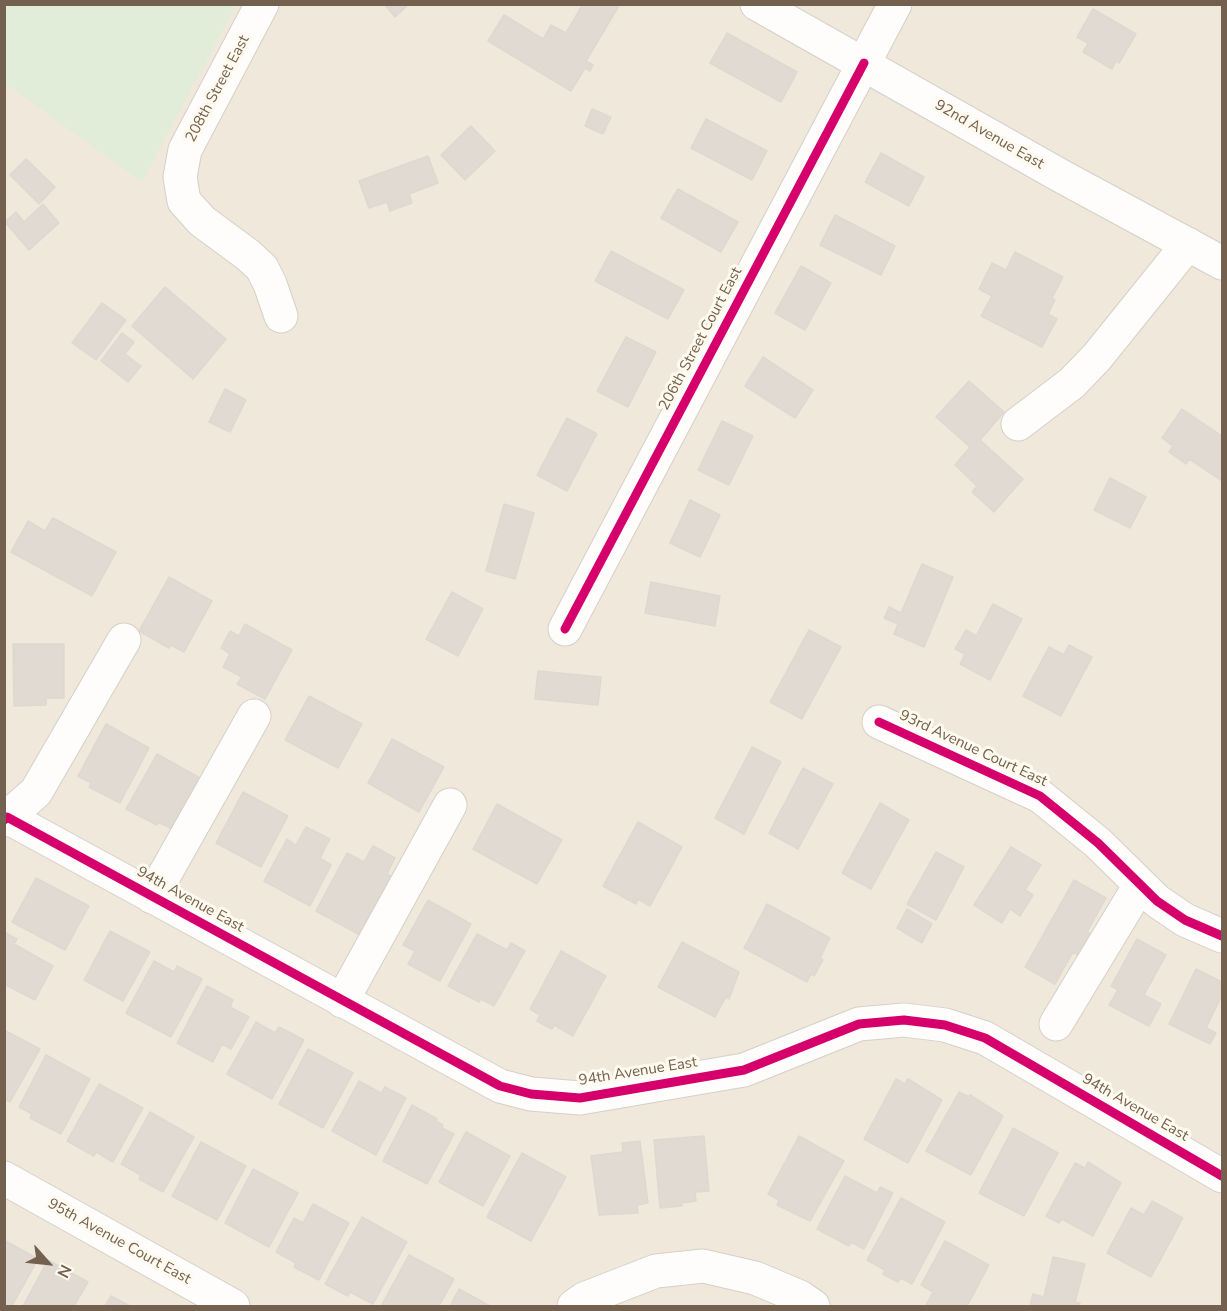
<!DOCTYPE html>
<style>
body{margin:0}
#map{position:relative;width:1227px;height:1311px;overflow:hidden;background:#f7f4ed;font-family:"Nunito Sans",sans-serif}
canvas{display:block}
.frame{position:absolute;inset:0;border:6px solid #74604e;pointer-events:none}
.north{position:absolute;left:18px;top:1233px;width:60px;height:60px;-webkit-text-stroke:4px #fefaef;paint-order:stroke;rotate:117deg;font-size:16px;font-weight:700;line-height:24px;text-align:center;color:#74604e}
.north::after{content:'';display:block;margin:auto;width:21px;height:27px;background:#74604e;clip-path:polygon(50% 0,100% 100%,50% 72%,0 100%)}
</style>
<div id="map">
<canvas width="1227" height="1311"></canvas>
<div class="frame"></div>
<div class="north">N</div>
</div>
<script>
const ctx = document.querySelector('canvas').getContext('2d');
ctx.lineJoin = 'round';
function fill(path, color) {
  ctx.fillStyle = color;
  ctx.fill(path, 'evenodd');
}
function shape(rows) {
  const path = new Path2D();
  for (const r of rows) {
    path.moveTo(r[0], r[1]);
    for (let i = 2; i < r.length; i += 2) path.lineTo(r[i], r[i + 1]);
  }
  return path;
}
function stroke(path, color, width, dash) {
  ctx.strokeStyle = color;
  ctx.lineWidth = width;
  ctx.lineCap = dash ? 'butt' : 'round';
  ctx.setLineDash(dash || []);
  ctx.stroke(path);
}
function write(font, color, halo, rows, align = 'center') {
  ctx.font = font + ' "Nunito Sans",sans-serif';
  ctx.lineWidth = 6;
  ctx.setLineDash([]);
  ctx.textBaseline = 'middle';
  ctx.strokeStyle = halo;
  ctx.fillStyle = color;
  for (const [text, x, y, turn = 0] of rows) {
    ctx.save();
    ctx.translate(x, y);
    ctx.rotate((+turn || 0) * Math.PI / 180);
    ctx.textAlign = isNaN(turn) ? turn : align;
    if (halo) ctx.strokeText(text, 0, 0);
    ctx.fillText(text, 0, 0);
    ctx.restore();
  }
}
const residential = shape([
 [5,5,1222,5,1222,1306,5,1306]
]);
const green = shape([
 [5,4,236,4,236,5,142,182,5,83]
]);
const building = shape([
 [384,4,409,4,395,17,384,4],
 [583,4,620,4,586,61,593,65,590,71,585,68,571,91,488,41,504,15,543,39,551,25,566,33,583,4],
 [1093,9,1136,34,1119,63,1116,61,1112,69,1083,52,1088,43,1077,37,1093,9],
 [727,33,797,72,781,102,710,63,727,33],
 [592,109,611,117,603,134,585,126,592,109],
 [706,119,767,151,752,180,691,148,706,119],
 [471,126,495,151,465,180,441,155,471,126],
 [881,153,924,177,909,206,865,182,881,153],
 [428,156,438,183,409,194,412,203,390,211,387,202,369,208,359,181,428,156],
 [26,159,55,187,39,204,10,175,26,159],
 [678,189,738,222,721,252,661,218,678,189],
 [43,204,59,223,29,250,5,222,16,212,24,222,43,204],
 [835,215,895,246,881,275,820,245,835,215],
 [611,251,684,290,668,319,595,281,611,251],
 [1015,252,1063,277,1052,298,1055,300,1048,314,1057,319,1042,347,981,316,992,296,979,289,992,263,1006,270,1015,252],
 [801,266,831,283,805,330,775,313,801,266],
 [165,287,226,339,193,379,132,326,165,287],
 [102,303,126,320,96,360,72,343,102,303],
 [122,333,134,342,125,354,141,366,128,382,101,361,122,333],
 [626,337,656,352,628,407,597,391,626,337],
 [763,357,813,390,795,418,745,386,763,357],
 [969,381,1004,412,980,440,1023,479,994,512,972,492,977,486,955,465,970,447,936,417,969,381],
 [225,389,246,400,230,432,209,422,225,389],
 [1182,409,1222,436,1222,481,1189,459,1186,464,1169,452,1173,446,1162,438,1182,409],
 [567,418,597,434,567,491,537,475,567,418],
 [722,421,753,436,729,485,698,470,722,421],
 [1110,478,1146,497,1130,528,1094,510,1110,478],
 [690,500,720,515,700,557,670,543,690,500],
 [504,504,534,513,515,579,486,571,504,504],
 [53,518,116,552,92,596,11,552,28,521,45,531,53,518],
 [922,564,953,577,924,647,894,634,898,624,884,618,889,607,901,613,922,564],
 [169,577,212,601,184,652,171,645,169,648,139,631,169,577],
 [651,582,720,596,715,626,645,613,651,582],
 [452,592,483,609,458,656,426,639,452,592],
 [993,604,1022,619,990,680,960,664,965,654,955,649,966,630,976,636,993,604],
 [245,624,292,650,265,699,237,684,242,677,223,667,230,654,221,648,230,631,239,636,245,624],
 [809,630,841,647,802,719,770,702,809,630],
 [13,644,64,644,64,698,46,698,46,705,14,706,13,644],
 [1069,645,1092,657,1061,716,1023,696,1049,647,1064,655,1069,645],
 [538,671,601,677,598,705,535,699,538,671],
 [309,696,362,724,338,768,285,740,309,696],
 [106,724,149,748,120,803,89,787,91,783,78,776,106,724],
 [392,739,444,767,419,812,368,783,392,739],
 [752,747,781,762,744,834,715,818,752,747],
 [157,754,200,778,172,829,158,822,157,825,126,809,157,754],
 [803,768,833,784,798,849,769,833,803,768],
 [243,792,288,816,261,867,216,843,243,792],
 [880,803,909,820,871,889,842,873,880,803],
 [497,804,562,840,537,884,473,849,497,804],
 [638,822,682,847,650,906,638,899,636,904,603,886,638,822],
 [306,827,330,839,320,858,331,865,310,906,264,881,287,839,296,845,306,827],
 [373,846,395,858,387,874,392,877,360,935,316,911,347,853,364,862,373,846],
 [1011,847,1041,865,1025,890,1033,895,1020,916,1010,909,1002,923,974,905,1011,847],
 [936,852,964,867,936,920,907,904,936,852],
 [36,878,89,906,65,950,12,922,36,878],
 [1074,880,1106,898,1087,932,1101,939,1089,961,1073,952,1055,984,1025,967,1074,880],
 [428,900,471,924,440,981,408,964,415,951,403,945,428,900],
 [767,904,830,938,820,958,823,960,814,976,811,974,807,982,744,948,767,904],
 [907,909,932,924,922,943,897,928,907,909],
 [110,931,150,952,123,1001,84,980,110,931],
 [4,932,17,939,14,944,53,966,35,1000,4,984,4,932],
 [477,934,507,950,511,943,525,951,494,1006,481,999,479,1002,448,986,477,934],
 [1137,939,1166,955,1144,995,1161,1004,1149,1026,1109,1005,1118,990,1111,986,1137,939],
 [682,942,739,972,729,999,726,997,715,1017,658,987,682,942],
 [561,951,606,976,573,1036,554,1025,552,1029,537,1021,540,1015,530,1009,561,951],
 [154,961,174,972,177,966,202,979,171,1037,126,1013,154,961],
 [1196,969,1222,982,1222,995,1206,1028,1216,1033,1210,1044,1169,1024,1196,969],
 [207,986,233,1000,230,1007,249,1017,231,1049,222,1044,213,1062,177,1043,207,986],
 [256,1022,275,1033,279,1027,304,1040,272,1099,227,1074,256,1022],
 [4,1030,40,1049,10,1102,4,1099,4,1030],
 [308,1049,353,1073,323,1128,279,1104,308,1049],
 [46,1055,90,1079,61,1134,30,1118,32,1114,19,1107,46,1055],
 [896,1079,905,1084,908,1079,942,1100,908,1163,864,1139,896,1079],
 [359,1081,381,1093,385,1087,406,1098,376,1155,332,1131,359,1081],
 [99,1084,143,1108,113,1162,96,1152,94,1156,67,1141,99,1084],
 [959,1092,969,1097,970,1095,1003,1116,971,1175,926,1151,959,1092],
 [412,1105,437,1119,436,1121,443,1125,442,1128,454,1134,427,1184,383,1161,412,1105],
 [150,1112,194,1137,163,1192,139,1179,141,1175,121,1164,150,1112],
 [1013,1128,1058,1153,1024,1216,979,1193,1013,1128],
 [466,1132,510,1156,483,1206,439,1182,466,1132],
 [704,1136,709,1191,695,1192,696,1201,682,1203,682,1206,660,1208,654,1140,704,1136],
 [799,1136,844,1161,810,1221,777,1205,779,1200,768,1194,799,1136],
 [640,1141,648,1203,637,1205,638,1213,599,1215,591,1156,623,1152,622,1143,640,1141],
 [201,1142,246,1166,217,1220,172,1196,201,1142],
 [522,1153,566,1177,531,1241,487,1217,522,1153],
 [1088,1162,1121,1183,1093,1236,1062,1219,1059,1223,1046,1216,1075,1163,1085,1168,1088,1162],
 [253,1169,298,1193,269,1247,225,1223,253,1169],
 [845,1176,877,1193,880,1187,893,1193,864,1249,851,1242,849,1246,817,1229,845,1176],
 [901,1198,945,1222,912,1284,901,1278,898,1282,883,1274,885,1270,867,1260,901,1198],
 [1152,1201,1183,1218,1151,1277,1107,1253,1131,1208,1144,1215,1152,1201],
 [313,1204,349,1223,319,1280,294,1267,296,1263,276,1252,294,1218,303,1223,313,1204],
 [362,1217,407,1242,373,1304,350,1292,348,1296,325,1284,362,1217],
 [4,1240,38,1259,12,1306,4,1306,4,1240],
 [945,1241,989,1265,967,1306,926,1305,933,1292,921,1285,945,1241],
 [409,1255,454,1279,439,1306,381,1306,409,1255],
 [1053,1257,1085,1264,1075,1302,1080,1303,1079,1306,1030,1306,1033,1294,1044,1297,1053,1257],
 [48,1260,88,1282,74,1306,23,1306,48,1260],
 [459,1289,490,1306,450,1306,459,1289],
 [111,1296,130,1306,105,1306,111,1296]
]);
const minor = shape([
 [262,4,185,150,180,177,184,201,202,221,248,255,262,268,270,284,281,316],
 [757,4,1061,176,1222,263],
 [1018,424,1072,383,1097,357,1188,244],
 [565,629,895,4],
 [879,722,1040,796,1098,843,1157,901,1185,920,1222,936],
 [7,817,500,1086,531,1094,580,1098,744,1070,859,1024,904,1020,945,1025,985,1038,1222,1176],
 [4,820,36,792,124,640],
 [152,897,254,716],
 [342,1001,450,805],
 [1056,1024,1140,885],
 [4,1178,233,1306],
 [574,1306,584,1299,656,1271,703,1266,755,1278,800,1297,813,1306]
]);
const cycleway = shape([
 [565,629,864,63],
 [879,722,1040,796,1098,843,1157,901,1185,920,1222,936],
 [4,820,7,817,500,1086,531,1094,580,1098,744,1070,859,1024,904,1020,945,1025,985,1038,1222,1176]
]);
const streetNames = [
 ["208th Street East",218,89,-62],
 ["92nd Avenue East",989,135,30],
 ["206th Street Court East",701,339,-62],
 ["93rd Avenue Court East",973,749,25],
 ["94th Avenue East",190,900,29],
 ["94th Avenue East",638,1072,-9],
 ["94th Avenue East",1135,1108,30],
 ["95th Avenue Court East",119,1242,29]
];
fill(residential, '#efe8db');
fill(green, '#e2edd9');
fill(building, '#e1dad2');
stroke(building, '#dfd8d0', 1.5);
stroke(minor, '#d5d0c8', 35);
stroke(minor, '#fefdfc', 33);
stroke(cycleway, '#d6006c', 9);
write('15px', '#74604e', '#fefaef', streetNames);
</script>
